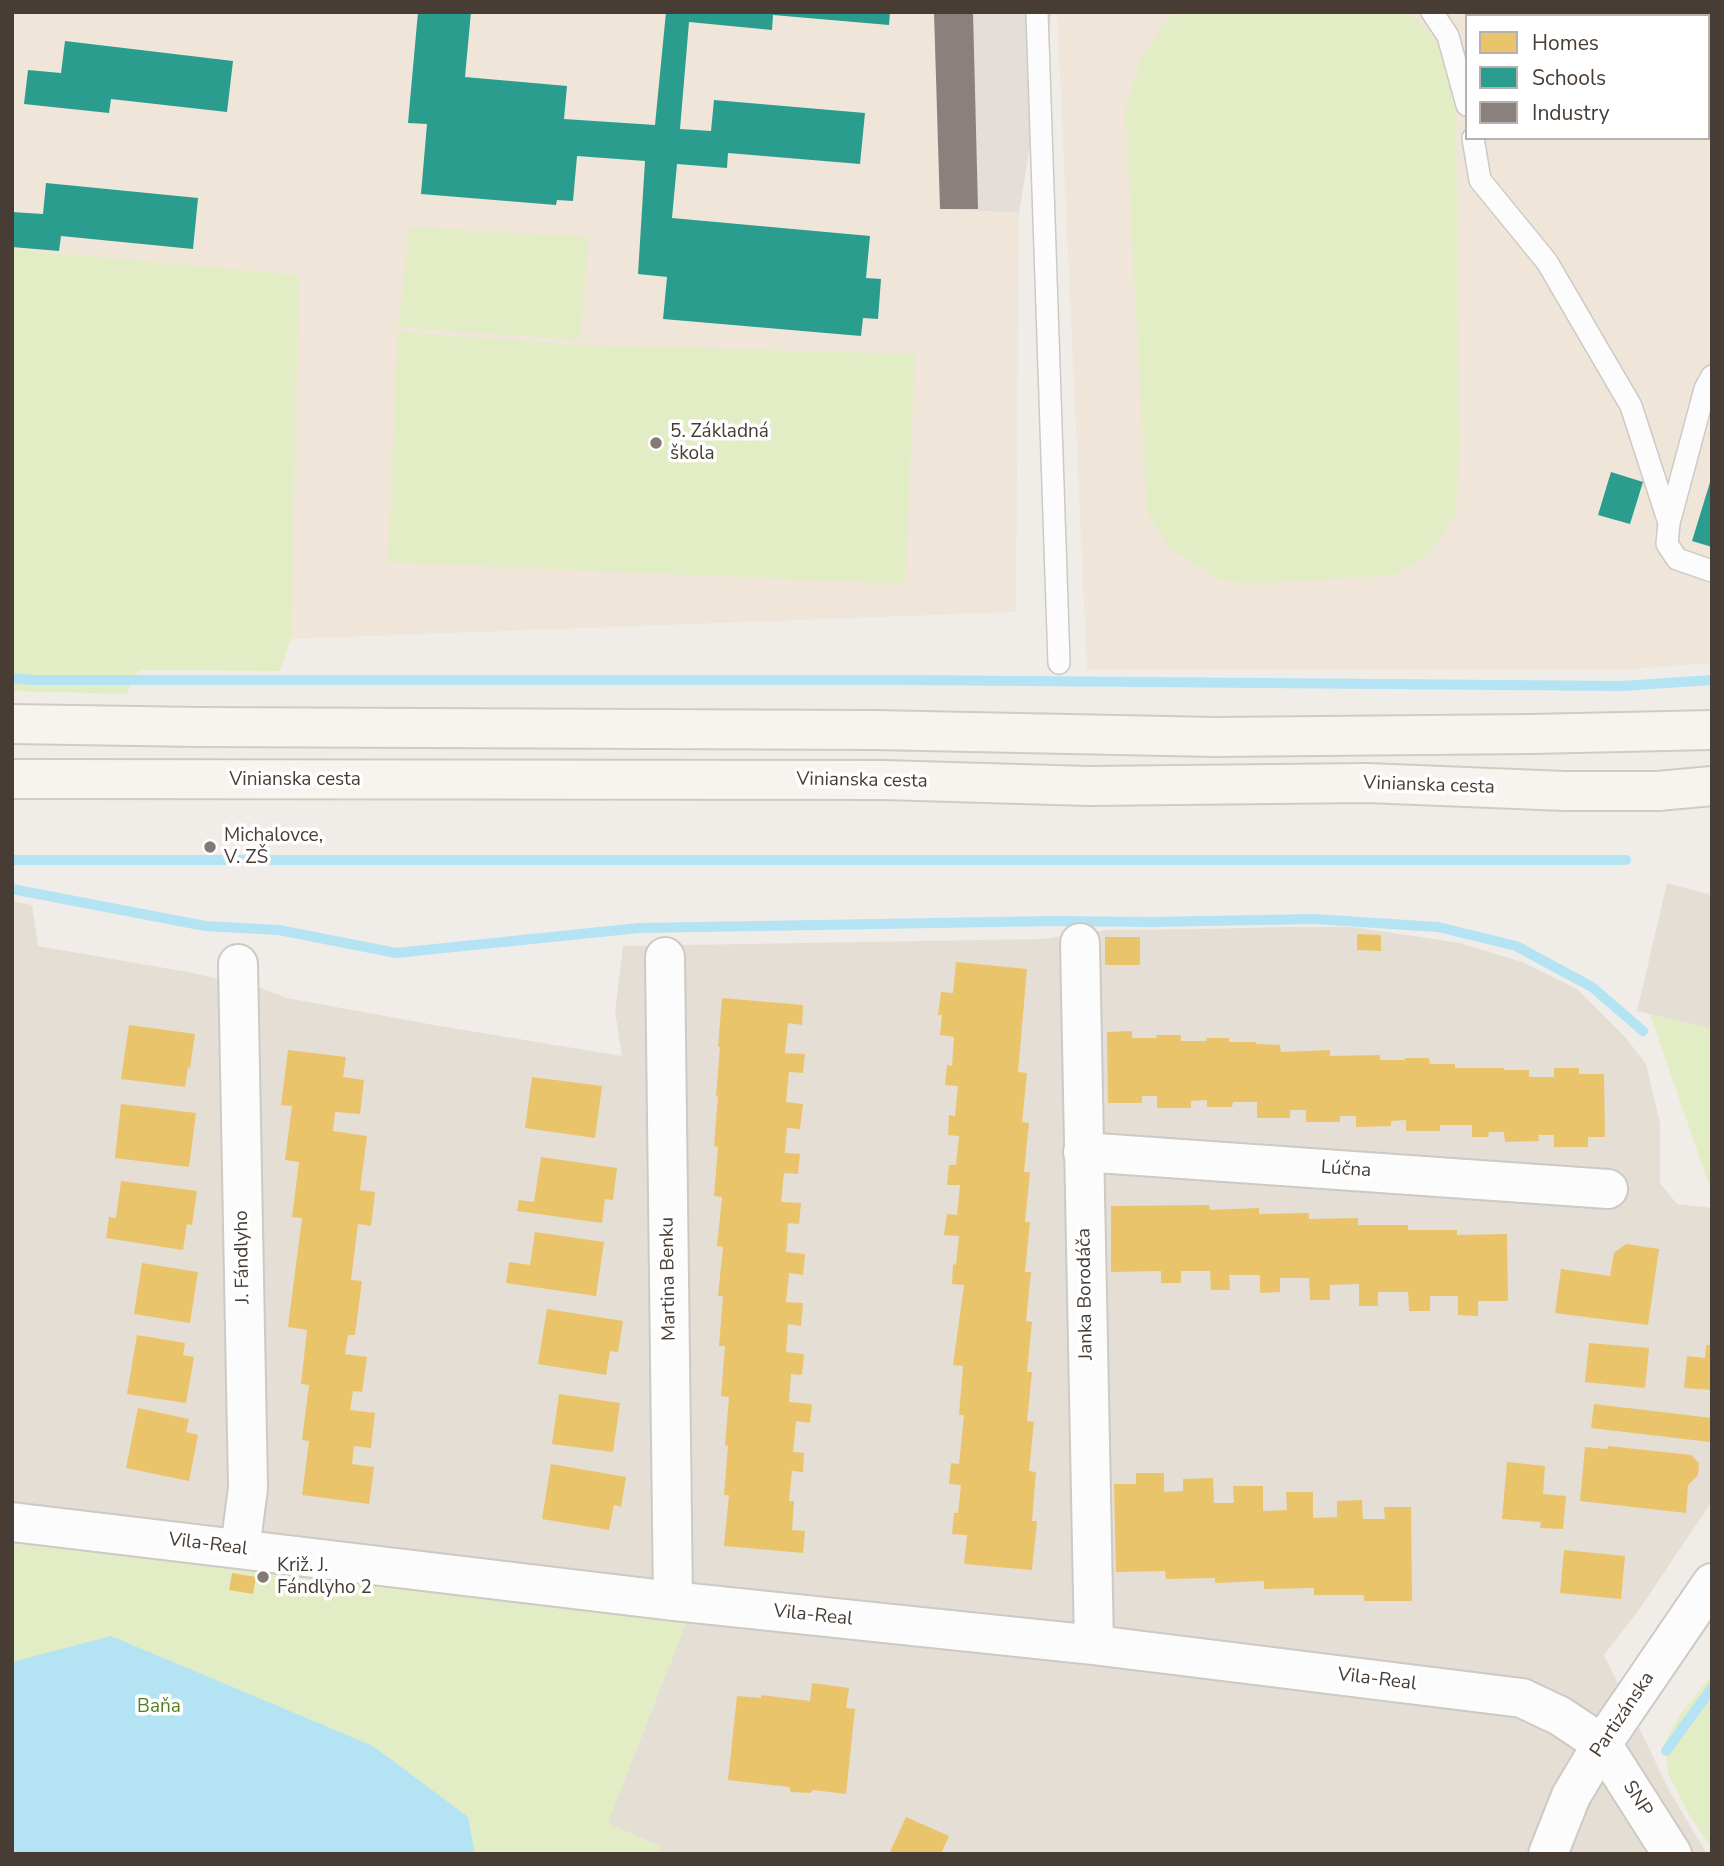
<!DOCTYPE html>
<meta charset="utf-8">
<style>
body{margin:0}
#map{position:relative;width:1724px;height:1866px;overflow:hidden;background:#f0ede8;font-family:"Nunito Sans",sans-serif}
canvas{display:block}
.frame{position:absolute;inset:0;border:14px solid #483d34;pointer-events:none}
.legend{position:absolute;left:1465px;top:14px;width:245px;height:126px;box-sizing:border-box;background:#fff;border:2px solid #b6b1ae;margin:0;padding:9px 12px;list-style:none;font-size:21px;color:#483d34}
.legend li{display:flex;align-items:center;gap:14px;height:35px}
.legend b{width:35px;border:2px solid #b6b1ae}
</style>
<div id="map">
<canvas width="1724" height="1866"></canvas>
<div class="frame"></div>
<ul class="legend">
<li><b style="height:19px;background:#e9c46a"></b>Homes</li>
<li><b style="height:19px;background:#2a9d8f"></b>Schools</li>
<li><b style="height:19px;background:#8a817c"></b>Industry</li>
</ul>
</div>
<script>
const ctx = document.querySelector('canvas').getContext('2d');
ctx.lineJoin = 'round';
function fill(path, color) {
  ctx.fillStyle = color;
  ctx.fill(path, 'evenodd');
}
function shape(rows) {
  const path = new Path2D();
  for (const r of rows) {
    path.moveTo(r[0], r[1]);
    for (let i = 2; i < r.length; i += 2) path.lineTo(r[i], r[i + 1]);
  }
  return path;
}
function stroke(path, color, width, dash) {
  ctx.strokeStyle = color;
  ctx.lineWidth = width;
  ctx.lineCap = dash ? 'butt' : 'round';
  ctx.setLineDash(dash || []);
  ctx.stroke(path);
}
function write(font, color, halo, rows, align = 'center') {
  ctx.font = font + ' "Nunito Sans",sans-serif';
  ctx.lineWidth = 7;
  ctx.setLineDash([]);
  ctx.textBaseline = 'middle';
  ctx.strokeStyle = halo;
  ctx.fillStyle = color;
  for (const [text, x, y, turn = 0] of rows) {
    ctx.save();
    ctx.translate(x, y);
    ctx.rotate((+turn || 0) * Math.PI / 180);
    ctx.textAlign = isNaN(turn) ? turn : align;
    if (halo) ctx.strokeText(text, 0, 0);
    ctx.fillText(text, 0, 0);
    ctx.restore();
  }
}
const residential = shape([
 [1667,883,1712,895,1712,1029,1637,1011],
 [12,901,32,905,38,946,188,972,261,988,287,998,434,1025,622,1056,615,1011,623,946,1041,939,1107,930,1202,929,1290,927,1352,927,1460,943,1522,962,1577,989,1626,1038,1646,1064,1660,1123,1660,1183,1677,1204,1712,1208,1712,1501,1641,1607,1604,1655,1670,1792,1707,1854,12,1854]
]);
const industrial = shape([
 [934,12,1052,12,1019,213,940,209]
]);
const education = shape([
 [12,12,934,12,940,209,1019,213,1016,612,291,639,298,275,12,249],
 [1057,12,1712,12,1712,663,1620,670,1087,669],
 [1467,16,1708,16,1708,138,1467,138]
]);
const green = shape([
 [1181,12,1409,12,1437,42,1456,97,1459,449,1456,513,1430,553,1394,575,1251,584,1219,579,1171,549,1147,513,1125,109,1142,56,1167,19],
 [410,227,589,237,580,340,398,327],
 [12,249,299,275,291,639,280,671,139,670,126,694,12,691],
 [398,332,578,345,915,354,905,584,388,562],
 [1650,1014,1712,1029,1712,1191,1711,1191],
 [12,1542,687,1621,608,1823,662,1847,657,1854,12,1854],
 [1712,1675,1712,1849,1688,1813,1668,1773,1665,1742,1681,1713]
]);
const water = shape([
 [111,1636,373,1746,468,1817,475,1854,12,1854,12,1662]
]);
const homes = shape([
 [1357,934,1381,935,1381,951,1357,950],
 [1105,937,1140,937,1140,965,1105,965],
 [956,962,1027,969,1018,1072,1027,1073,1022,1122,1029,1123,1024,1172,1030,1172,1025,1222,1030,1222,1025,1272,1031,1272,1026,1321,1032,1322,1027,1372,1032,1372,1027,1421,1034,1422,1029,1471,1036,1472,1032,1521,1037,1521,1032,1570,964,1564,967,1535,952,1534,954,1513,958,1513,961,1485,949,1484,951,1463,959,1464,964,1415,959,1415,963,1366,953,1365,964,1285,952,1284,953,1264,956,1265,959,1236,944,1235,947,1214,957,1215,960,1185,947,1185,949,1165,956,1165,959,1136,948,1135,949,1115,955,1116,958,1086,945,1085,947,1065,952,1066,954,1037,940,1035,942,1015,938,1015,941,992,953,993],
 [722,998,803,1005,802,1025,788,1023,785,1053,805,1054,803,1073,789,1072,786,1102,803,1104,800,1129,787,1128,785,1153,800,1154,798,1174,784,1173,781,1202,801,1203,799,1224,788,1223,786,1252,805,1254,803,1275,789,1273,786,1302,803,1303,801,1326,788,1324,786,1352,804,1354,802,1375,791,1374,789,1402,812,1404,810,1423,796,1421,793,1452,804,1453,803,1472,792,1471,789,1501,794,1501,792,1530,805,1531,803,1553,724,1546,729,1495,724,1495,728,1446,725,1445,729,1397,721,1396,725,1346,719,1346,723,1296,718,1296,723,1247,717,1246,722,1197,714,1196,718,1147,714,1146,718,1096,716,1096,720,1047,718,1047],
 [129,1025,195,1034,190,1068,188,1067,185,1087,121,1079],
 [1132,1031,1132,1038,1157,1038,1156,1035,1181,1035,1181,1041,1207,1041,1206,1038,1229,1038,1229,1042,1256,1042,1256,1044,1280,1045,1281,1052,1330,1050,1330,1056,1380,1055,1380,1060,1405,1060,1405,1058,1429,1058,1430,1064,1455,1064,1455,1068,1504,1068,1504,1070,1529,1070,1529,1077,1554,1077,1554,1068,1579,1068,1579,1074,1604,1074,1605,1137,1588,1137,1588,1147,1554,1147,1554,1135,1538,1135,1539,1141,1505,1142,1504,1132,1489,1132,1488,1137,1472,1137,1472,1125,1440,1125,1440,1131,1406,1131,1406,1120,1391,1121,1391,1126,1356,1127,1356,1116,1340,1116,1340,1122,1306,1122,1306,1110,1290,1110,1290,1118,1257,1118,1257,1102,1233,1102,1232,1107,1207,1107,1207,1100,1191,1101,1191,1108,1157,1108,1157,1096,1142,1096,1142,1103,1108,1103,1107,1032],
 [288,1050,346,1057,343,1077,364,1080,360,1114,335,1112,333,1131,367,1136,360,1190,375,1192,371,1226,358,1224,351,1280,362,1281,355,1335,348,1335,345,1354,367,1357,362,1392,353,1391,350,1410,375,1413,371,1448,354,1446,352,1464,374,1467,369,1504,302,1495,309,1441,302,1440,309,1385,301,1384,307,1330,288,1327,302,1218,292,1217,299,1162,285,1160,292,1106,281,1105],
 [532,1077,602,1086,595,1138,525,1128],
 [121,1104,196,1113,189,1167,115,1158],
 [541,1157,617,1168,613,1200,605,1199,602,1223,517,1211,519,1200,534,1202],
 [121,1181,197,1191,192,1225,187,1224,183,1250,106,1238,109,1217,116,1218],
 [1209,1205,1210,1210,1259,1208,1259,1214,1309,1213,1309,1219,1358,1218,1358,1225,1408,1225,1408,1230,1457,1230,1457,1235,1507,1234,1508,1301,1478,1301,1478,1316,1458,1315,1458,1296,1430,1296,1430,1311,1409,1311,1408,1292,1378,1292,1378,1306,1359,1306,1359,1284,1330,1285,1330,1300,1310,1300,1309,1278,1280,1278,1280,1292,1260,1293,1260,1275,1229,1275,1230,1290,1211,1290,1210,1271,1181,1271,1181,1283,1161,1283,1161,1271,1111,1272,1111,1206],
 [535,1232,604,1242,596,1296,506,1283,509,1262,530,1265],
 [1626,1244,1659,1249,1648,1325,1555,1313,1561,1269,1610,1276,1614,1253],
 [142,1263,198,1272,190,1323,134,1314],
 [547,1309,623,1321,618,1352,610,1351,606,1375,538,1364],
 [137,1335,185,1343,183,1355,194,1357,186,1403,127,1394],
 [1589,1343,1649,1348,1645,1388,1585,1382],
 [1706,1345,1712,1345,1712,1390,1684,1388,1687,1356,1705,1358],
 [559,1394,620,1403,613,1452,552,1444],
 [1594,1404,1712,1418,1710,1442,1591,1428],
 [138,1408,189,1419,186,1432,198,1435,189,1481,126,1468],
 [1608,1446,1691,1455,1699,1463,1698,1475,1688,1485,1686,1513,1580,1501,1585,1447,1607,1449],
 [1507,1462,1545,1466,1543,1494,1566,1496,1563,1529,1540,1528,1541,1522,1502,1519],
 [551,1464,626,1477,621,1507,614,1505,609,1530,542,1519],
 [1136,1473,1164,1473,1164,1492,1183,1491,1183,1479,1213,1478,1214,1503,1234,1503,1233,1486,1263,1486,1263,1511,1287,1510,1286,1492,1313,1492,1313,1518,1337,1517,1337,1501,1362,1500,1363,1519,1385,1519,1384,1507,1411,1507,1412,1601,1364,1601,1364,1595,1314,1595,1314,1588,1264,1589,1264,1581,1215,1583,1215,1578,1166,1579,1165,1571,1116,1572,1114,1484,1136,1484],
 [1564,1550,1625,1556,1621,1599,1560,1593],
 [232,1573,256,1577,253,1594,229,1590],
 [812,1683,849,1688,846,1708,855,1709,846,1794,813,1790,810,1793,791,1792,789,1787,728,1780,737,1696,761,1698,761,1695,810,1701],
 [906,1817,949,1836,941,1854,889,1854]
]);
const schools = shape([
 [418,12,471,12,465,77,567,86,564,119,655,125,666,12,890,12,889,25,773,15,772,30,689,22,680,129,711,131,714,100,865,113,860,164,728,153,727,168,677,164,672,218,870,236,866,278,881,279,878,319,863,318,861,336,663,319,667,277,638,274,645,161,577,156,573,201,557,200,556,205,421,194,427,124,408,123],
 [65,41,233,61,227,112,111,99,109,113,24,104,28,70,61,73],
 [46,183,198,198,193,249,61,236,59,251,12,247,12,212,43,214],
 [1611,472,1643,482,1630,524,1598,515],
 [1711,479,1712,479,1712,547,1692,541]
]);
const industry = shape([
 [934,12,973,12,978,209,940,209]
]);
const stream = shape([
 [12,678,32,680,905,680,1621,686,1712,680],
 [12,860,1626,860],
 [12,889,205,926,279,930,396,953,639,928,1054,921,1151,922,1314,919,1438,927,1516,946,1592,987,1643,1031],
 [1666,1751,1712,1688]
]);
const service = shape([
 [1037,12,1059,663],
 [1432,12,1448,36,1467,105],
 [1473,138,1480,180,1547,262,1631,406,1669,523],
 [1712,376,1705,389,1669,523,1667,544,1677,559,1712,571]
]);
const minor = shape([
 [1080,943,1094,1645],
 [665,957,673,1601],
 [238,964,248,1488,240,1549],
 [1083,1152,1608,1189],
 [12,1522,673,1601,1094,1645,1522,1698,1560,1716,1602,1744,1571,1796,1548,1854]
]);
const tertiary = shape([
 [1672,1854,1602,1744,1712,1583]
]);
const secondary = shape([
 [12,724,199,727,874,730,1215,737,1531,734,1712,730],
 [12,779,884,780,1088,786,1367,783,1565,791,1658,791,1712,786]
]);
const markers = [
 [656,443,7,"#837b73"],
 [210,847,7,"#837b73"],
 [263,1577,7,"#837b73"]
];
const poiNames = [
 ["5. Základná",670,432],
 ["škola",670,454],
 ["Michalovce,",224,836],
 ["V. ZŠ",224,858],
 ["Križ. J.",277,1566],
 ["Fándlyho 2",277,1588]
];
const streetNames = [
 ["Vinianska cesta",295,780],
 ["Vinianska cesta",862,781,1],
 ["Vinianska cesta",1429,786,2],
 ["Lúčna",1346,1170,4],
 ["J. Fándlyho",243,1257,-91],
 ["Martina Benku",669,1279,-91],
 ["Janka Borodáča",1086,1294,-91],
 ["Vila-Real",208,1545,7],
 ["Vila-Real",813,1616,6],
 ["Vila-Real",1377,1680,7],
 ["Partizánska",1623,1715,-56],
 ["SNP",1637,1799,58]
];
const parkNames = [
 ["Baňa",159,1707]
];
fill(residential, '#e5ded5');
fill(industrial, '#e4ded9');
fill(education, '#efe6d9');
fill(green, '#e3edc5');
fill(water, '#b4e3f3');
fill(homes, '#e9c46a');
fill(schools, '#2a9d8f');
fill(industry, '#8a817c');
stroke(stream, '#b4e3f3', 10);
stroke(service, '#cdc9c4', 24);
stroke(minor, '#cdc9c4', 42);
stroke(tertiary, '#cdc9c4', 42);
stroke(secondary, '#d2cbc0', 42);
stroke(service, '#fdfcfc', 21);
stroke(minor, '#fdfcfc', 38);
stroke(tertiary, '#fdfcfc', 38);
stroke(secondary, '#f7f3ee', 38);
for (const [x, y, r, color] of markers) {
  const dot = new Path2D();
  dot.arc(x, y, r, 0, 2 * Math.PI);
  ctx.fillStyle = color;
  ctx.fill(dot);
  stroke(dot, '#fff', 2.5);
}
write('19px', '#483d34', '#fff', poiNames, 'left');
write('19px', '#483d34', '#fff', streetNames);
write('19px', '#528021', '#fff', parkNames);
</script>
